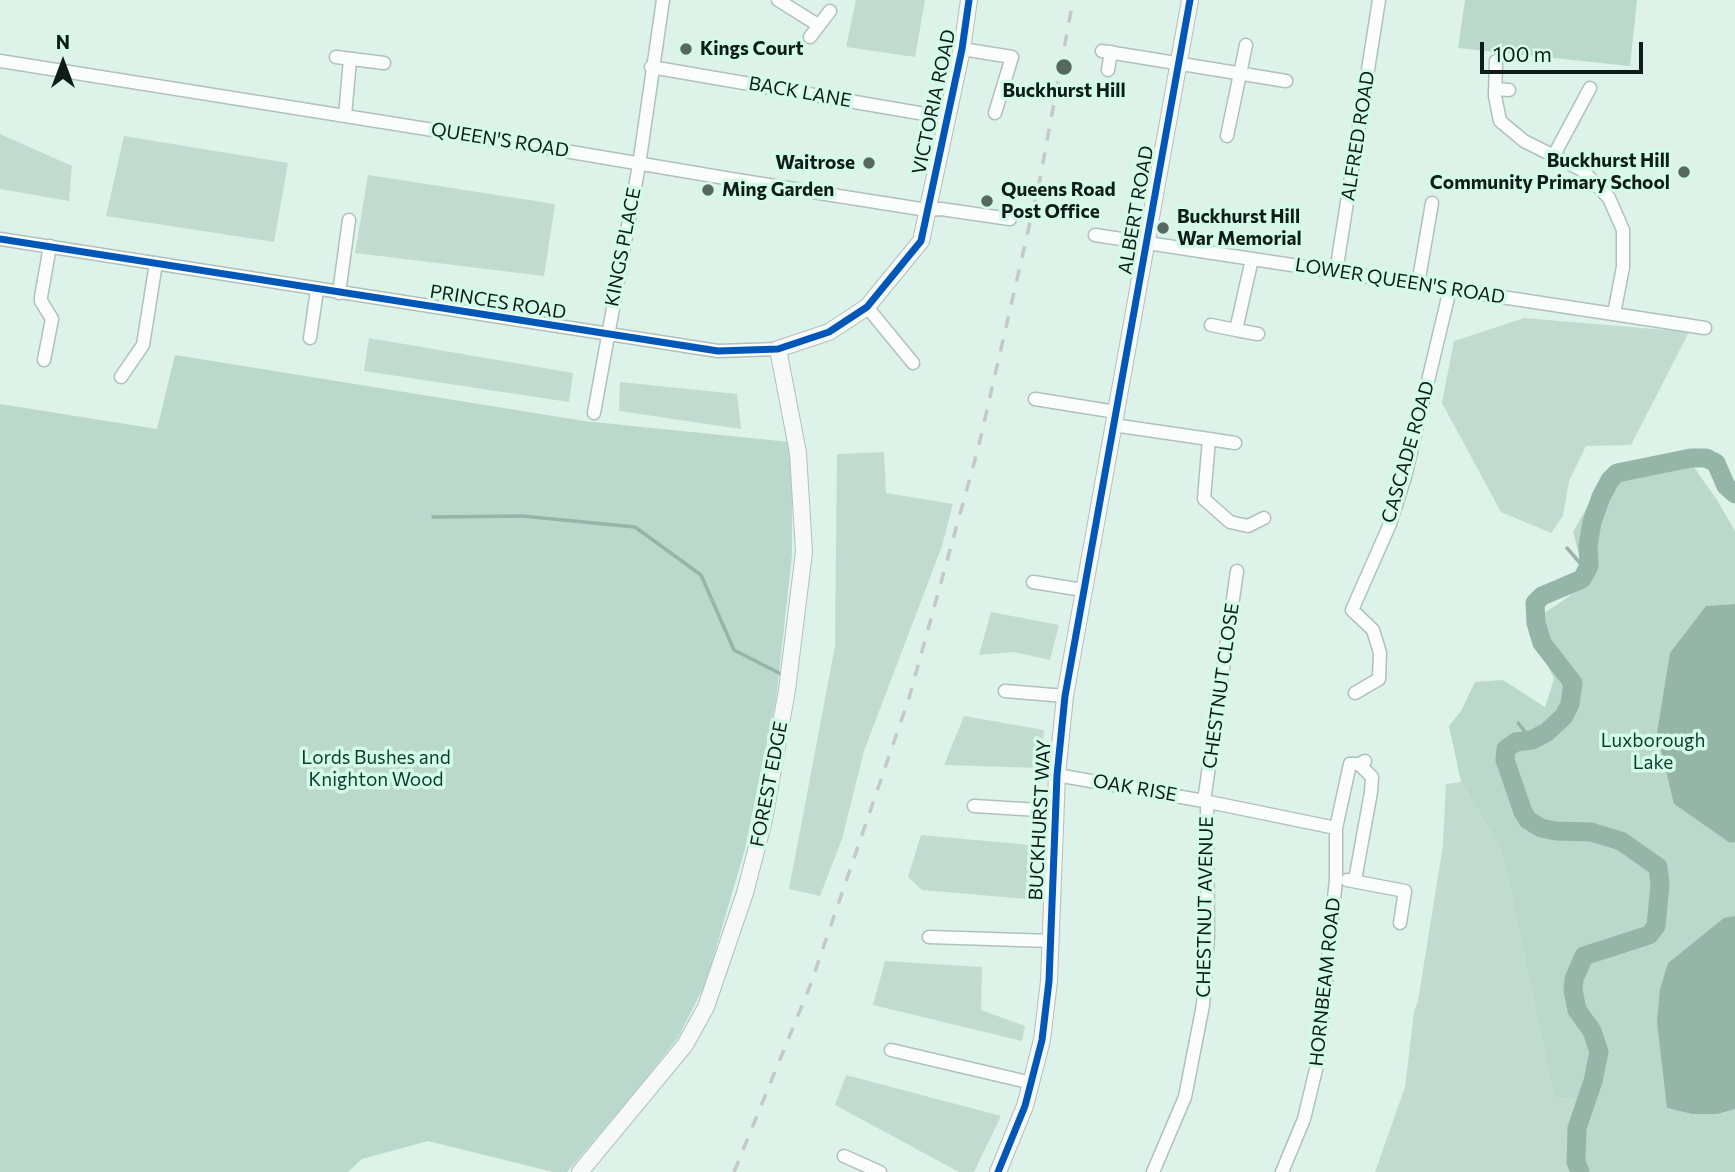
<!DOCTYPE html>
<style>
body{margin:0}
#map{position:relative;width:1735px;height:1172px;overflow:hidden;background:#ddf2e9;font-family:Commissioner,sans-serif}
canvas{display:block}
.north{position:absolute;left:28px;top:28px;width:70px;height:70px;-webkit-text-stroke:5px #d4fbea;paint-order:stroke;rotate:0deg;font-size:19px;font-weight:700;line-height:28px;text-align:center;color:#0f1d18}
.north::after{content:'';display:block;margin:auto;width:24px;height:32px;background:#0f1d18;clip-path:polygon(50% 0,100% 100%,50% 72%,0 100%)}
.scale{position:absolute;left:1480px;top:42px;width:163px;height:32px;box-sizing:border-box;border:4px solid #0f1d18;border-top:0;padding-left:9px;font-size:21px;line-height:24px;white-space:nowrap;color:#0f1d18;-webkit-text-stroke:5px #d4fbea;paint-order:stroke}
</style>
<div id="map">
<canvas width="1735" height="1172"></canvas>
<div class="north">N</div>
<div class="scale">100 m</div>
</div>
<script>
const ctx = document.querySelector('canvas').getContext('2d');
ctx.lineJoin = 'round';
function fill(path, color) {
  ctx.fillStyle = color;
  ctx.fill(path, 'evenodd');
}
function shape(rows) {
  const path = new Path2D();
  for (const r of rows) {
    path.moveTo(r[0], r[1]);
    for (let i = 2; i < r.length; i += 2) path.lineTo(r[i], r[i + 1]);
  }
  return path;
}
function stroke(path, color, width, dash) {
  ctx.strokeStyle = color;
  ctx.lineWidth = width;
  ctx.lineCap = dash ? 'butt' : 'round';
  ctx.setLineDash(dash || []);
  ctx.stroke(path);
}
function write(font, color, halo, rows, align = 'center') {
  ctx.font = font + ' Commissioner,sans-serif';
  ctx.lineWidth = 7;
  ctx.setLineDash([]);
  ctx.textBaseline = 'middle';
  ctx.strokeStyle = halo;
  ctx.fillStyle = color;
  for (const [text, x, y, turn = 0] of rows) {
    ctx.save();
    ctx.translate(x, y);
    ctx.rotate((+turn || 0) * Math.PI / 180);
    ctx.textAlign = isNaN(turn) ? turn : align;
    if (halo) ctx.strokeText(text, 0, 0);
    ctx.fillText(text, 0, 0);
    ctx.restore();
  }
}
const green = shape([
 [856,0,925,0,915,57,846,47],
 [0,134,72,166,69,201,0,189],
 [124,136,288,163,274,242,106,216],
 [368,175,555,204,544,276,355,253],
 [1524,318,1689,332,1631,445,1586,446,1569,481,1563,516,1551,533,1501,512,1442,403,1454,341],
 [369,338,573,373,569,402,364,371],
 [620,382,737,394,741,429,619,411],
 [884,452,886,493,953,504,942,546,864,751,842,839,820,896,789,889,835,646,837,454],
 [991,612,1059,625,1050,660,1014,652,979,655],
 [964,716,1044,730,1040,768,944,765],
 [1461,782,1502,851,1554,1098,1578,1099,1574,1172,1375,1172,1405,1087,1414,1012,1418,1001,1443,845,1446,784],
 [921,835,1030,845,1027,899,922,890,908,877],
 [885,961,982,967,981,1010,1025,1026,1022,1041,873,1005],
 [846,1075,1001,1116,974,1172,959,1172,835,1105]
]);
const forest = shape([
 [1465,0,1637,0,1630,66,1458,48],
 [175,355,584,421,789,442,792,498,792,555,776,700,745,849,706,982,679,1036,640,1086,567,1172,553,1172,428,1141,362,1159,348,1172,0,1172,0,404,157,429],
 [1693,466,1717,500,1735,531,1735,604,1706,606,1674,804,1730,843,1735,842,1735,916,1724,919,1668,963,1667,1108,1692,1114,1718,1114,1735,1109,1735,1172,1574,1172,1578,1099,1554,1098,1502,851,1461,782,1449,726,1461,711,1475,682,1503,680,1545,707,1554,679,1528,624,1571,595,1583,569,1573,532,1590,502,1618,476]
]);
const water = shape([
 [1735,604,1735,842,1730,843,1674,804,1657,733,1670,653,1706,606],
 [1735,916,1735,1109,1718,1114,1692,1114,1667,1108,1657,1022,1660,989,1668,963,1724,918]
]);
const stream = shape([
 [433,517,522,516,635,527,701,575,734,650,783,675],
 [1567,548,1587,571],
 [1518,723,1532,740]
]);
const river = shape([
 [1580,1172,1576,1162,1577,1128,1593,1081,1599,1052,1592,1031,1577,1010,1573,990,1574,979,1584,956,1649,935,1656,926,1660,885,1658,867,1621,841,1591,832,1556,831,1541,828,1528,820,1523,812,1505,760,1506,749,1516,742,1532,740,1547,732,1564,716,1570,704,1573,683,1542,643,1536,623,1535,603,1542,596,1582,579,1589,566,1588,546,1592,522,1601,497,1610,480,1617,473,1691,458,1706,458,1716,463,1726,486,1735,494]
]);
const street = shape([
 [778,0,818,25],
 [810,37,830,11],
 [962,49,1012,57,995,113],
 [1102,51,1286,81],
 [336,57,384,63],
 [0,61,571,152,737,180,927,210,941,209,1010,219],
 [1496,61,1495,96,1500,121,1524,141,1582,170,1609,198,1623,230,1623,267,1614,314],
 [651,67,948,118],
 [1108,70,1111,52],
 [1495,89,1509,90],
 [345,116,350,59],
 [1227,136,1246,45],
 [1554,155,1590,88],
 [1095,235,1705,328],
 [0,239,718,351,778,349],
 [1252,259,1236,330,1258,334],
 [1336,272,1379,0],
 [1418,284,1432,203],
 [339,293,349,220],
 [867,307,913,363],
 [1211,325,1236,330],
 [310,338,317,290],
 [44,360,52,319,41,301,41,297,50,246],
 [121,377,143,345,156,263],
 [1035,399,1116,412],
 [594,413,639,165,663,0],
 [1113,425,1209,439,1204,499,1230,522,1248,526,1264,518],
 [1209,439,1235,443],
 [1033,582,1083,590],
 [1005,691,1065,696],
 [1355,693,1379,679,1380,653,1373,630,1352,610,1390,524,1405,477,1450,289],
 [1057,775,1204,801,1336,828],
 [1204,801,1237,571],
 [974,806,1055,811],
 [1347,880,1405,891,1400,923],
 [1355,880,1371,792,1372,777,1359,764],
 [929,937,1051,941],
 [891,1050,1032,1083],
 [844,1156,880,1172],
 [1153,1172,1185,1097,1203,1005,1208,936,1207,802],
 [1282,1172,1304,1119,1318,1061,1336,879,1336,828,1350,764,1359,764,1365,761]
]);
const secondary = shape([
 [580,1172,685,1045,706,1007,745,893,764,820,787,690,804,552,798,453,778,349,829,332,867,307,921,241,962,49,969,0],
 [998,1172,1025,1106,1042,1040,1049,981,1057,775,1065,696,1190,0]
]);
const rail = shape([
 [734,1172,810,986,909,698,978,449,1040,179,1073,0]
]);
const cycleway = shape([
 [0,239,718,351,778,349,829,332,867,307,921,241,962,49,969,0],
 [998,1172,1025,1106,1042,1040,1049,981,1057,775,1065,696,1190,0]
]);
const markers = [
 [686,49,7,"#576861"],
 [1064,67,9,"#576861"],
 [869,163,7,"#576861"],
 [1684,172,7,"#576861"],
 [708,190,7,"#576861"],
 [987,201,7,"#576861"],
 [1163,228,7,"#576861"]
];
const poiNames = [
 ["Kings Court",700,49],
 ["Buckhurst Hill",1064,91,"center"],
 ["Buckhurst Hill",1670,161,"right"],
 ["Community Primary School",1670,183,"right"],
 ["Waitrose",855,163,"right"],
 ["Ming Garden",722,190],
 ["Queens Road",1001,190],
 ["Post Office",1001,212],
 ["Buckhurst Hill",1177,217],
 ["War Memorial",1177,239]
];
const streetNames = [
 ["BACK LANE",800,92,10],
 ["VICTORIA ROAD",934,102,-78],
 ["ALFRED ROAD",1358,136,-81],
 ["QUEEN'S ROAD",500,140,9],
 ["ALBERT ROAD",1136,210,-80],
 ["KINGS PLACE",623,247,-79],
 ["LOWER QUEEN'S ROAD",1400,281,9],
 ["PRINCES ROAD",498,302,9],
 ["CASCADE ROAD",1408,452,-74],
 ["CHESTNUT CLOSE",1221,686,-82],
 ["FOREST EDGE",769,784,-79],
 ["OAK RISE",1135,788,10],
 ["BUCKHURST WAY",1040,820,-87],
 ["CHESTNUT AVENUE",1205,907,-89],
 ["HORNBEAM ROAD",1325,982,-84]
];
const parkNames = [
 ["Luxborough",1653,741],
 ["Lake",1653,763],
 ["Lords Bushes and",376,758],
 ["Knighton Wood",376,780]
];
fill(green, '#c2dbd0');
fill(forest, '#bad8cb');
fill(water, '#96b5a9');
stroke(stream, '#96b5a9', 3.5);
stroke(river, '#96b5a9', 19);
stroke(street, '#b1c1ba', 15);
stroke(secondary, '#b1c1ba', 18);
stroke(street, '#fafdfc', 12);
stroke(secondary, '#f7f8f8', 16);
stroke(rail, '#c4c9c7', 3.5, [12, 12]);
stroke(cycleway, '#0057b8', 7);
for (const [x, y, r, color] of markers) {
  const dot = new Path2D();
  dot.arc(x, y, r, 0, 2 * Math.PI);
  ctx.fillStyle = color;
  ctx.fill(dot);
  stroke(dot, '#d4fbea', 2.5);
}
write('bold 19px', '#0f1d18', '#d4fbea', poiNames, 'left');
write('19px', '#0f1d18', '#d4fbea', streetNames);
write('19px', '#0a3d2e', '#d4fbea', parkNames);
</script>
